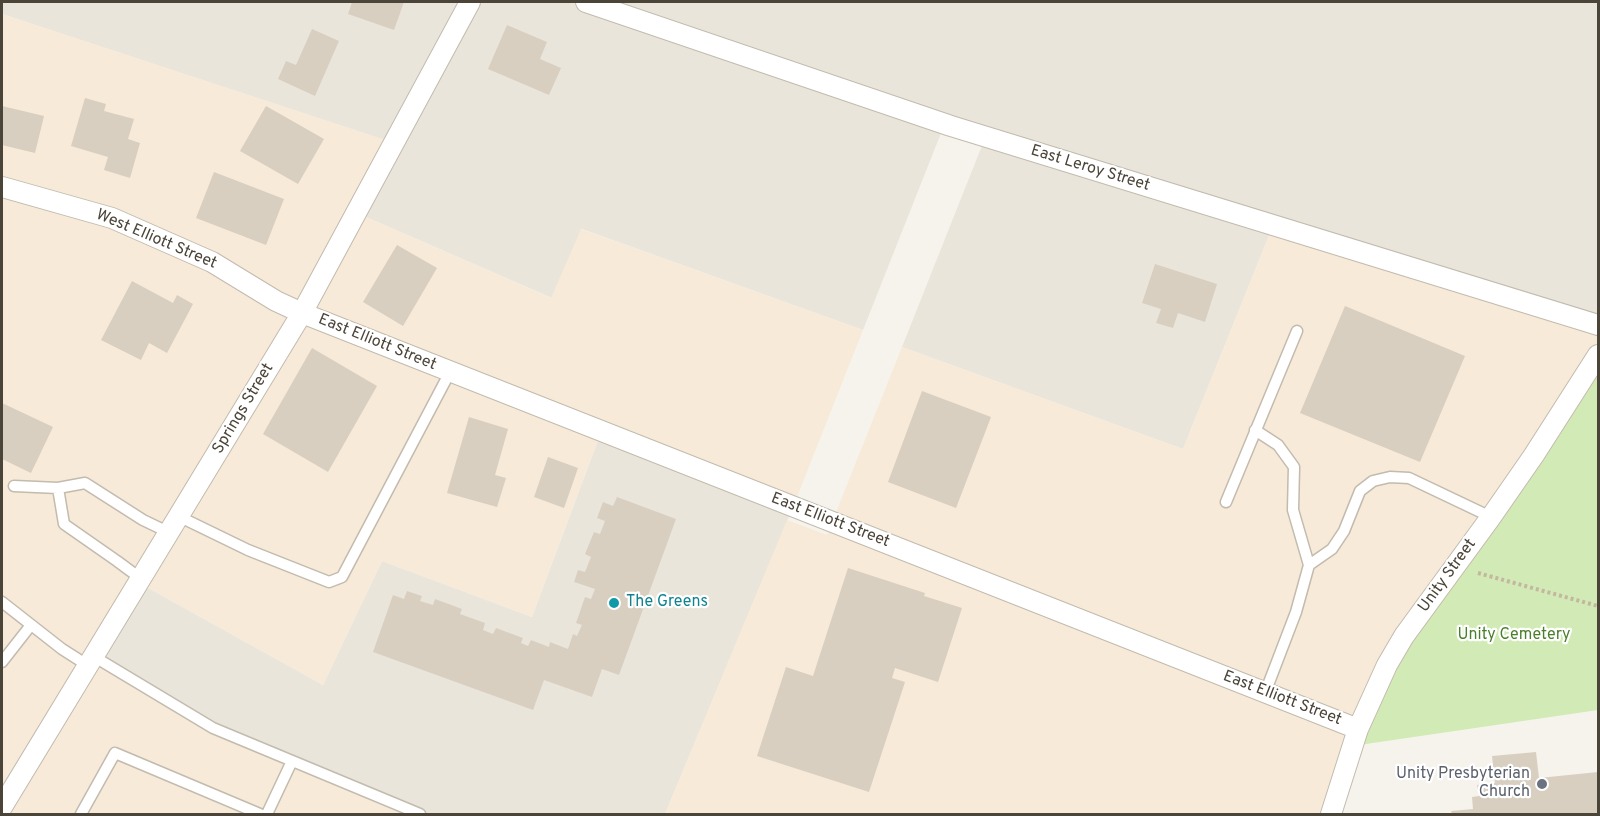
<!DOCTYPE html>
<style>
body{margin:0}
#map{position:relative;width:1600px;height:816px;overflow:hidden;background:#f6f3ec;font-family:Overpass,sans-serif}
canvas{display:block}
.frame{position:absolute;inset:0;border:3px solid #4b4439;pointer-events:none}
</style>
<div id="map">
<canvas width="1600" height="816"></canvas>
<div class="frame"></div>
</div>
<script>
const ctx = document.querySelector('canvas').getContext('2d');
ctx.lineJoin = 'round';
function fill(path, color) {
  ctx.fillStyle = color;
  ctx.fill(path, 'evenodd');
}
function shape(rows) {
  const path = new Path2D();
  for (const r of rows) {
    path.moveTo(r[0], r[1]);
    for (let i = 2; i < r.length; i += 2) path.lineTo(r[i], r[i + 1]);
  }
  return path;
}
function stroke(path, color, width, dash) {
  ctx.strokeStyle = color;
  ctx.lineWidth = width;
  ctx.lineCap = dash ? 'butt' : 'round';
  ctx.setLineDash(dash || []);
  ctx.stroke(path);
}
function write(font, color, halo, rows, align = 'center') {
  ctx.font = font + ' Overpass,sans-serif';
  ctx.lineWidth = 4.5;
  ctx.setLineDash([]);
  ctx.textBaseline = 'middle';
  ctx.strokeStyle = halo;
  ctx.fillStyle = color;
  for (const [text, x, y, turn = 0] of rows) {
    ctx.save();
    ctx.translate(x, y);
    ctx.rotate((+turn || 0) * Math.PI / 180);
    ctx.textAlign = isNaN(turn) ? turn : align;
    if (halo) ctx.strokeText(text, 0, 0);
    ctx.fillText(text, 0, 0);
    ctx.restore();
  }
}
const residential = shape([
 [2,2,1598,2,1598,328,1272,228,1183,449,902,347,987,133,947,118,863,330,582,229,552,298,350,210,388,141,2,14],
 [600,435,791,512,665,814,429,814,218,726,98,655,141,584,323,685,382,561,532,617]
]);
const commercial = shape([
 [2,14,388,141,350,210,551,298,581,229,863,330,791,512,600,435,532,617,382,561,323,685,141,584,98,654,218,726,429,814,2,814],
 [1272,228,1598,328,1598,362,1391,665,1336,814,665,814,787,520,827,535,902,347,1183,449]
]);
const green = shape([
 [1598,362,1598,710,1359,745,1391,665]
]);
const building = shape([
 [352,2,404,2,394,30,348,14],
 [507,25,547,42,540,59,561,68,549,95,488,69],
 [312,29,339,41,315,96,278,79,286,61,296,65],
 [85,98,106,104,104,111,134,119,128,139,140,143,130,178,104,170,108,157,71,146],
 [2,106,44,116,35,153,2,145],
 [266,106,324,139,298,184,240,151],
 [214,172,284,199,266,245,196,218],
 [397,245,437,268,403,326,363,302],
 [1155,264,1217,284,1205,322,1178,313,1173,328,1156,323,1161,309,1142,303],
 [132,281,173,303,177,295,193,304,167,353,149,343,141,360,101,340],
 [1345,306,1465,356,1420,462,1300,413],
 [312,348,377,386,328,472,263,434],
 [922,391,991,417,956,508,888,482],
 [2,403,53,427,31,473,2,459],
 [469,417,508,429,495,475,506,478,497,507,447,493],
 [548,457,578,468,564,508,534,497],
 [617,497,676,519,619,675,602,669,592,697,544,680,533,710,373,652,393,595,404,599,407,591,422,596,420,601,433,605,435,599,462,609,460,614,485,623,483,630,493,634,496,628,523,638,521,643,528,646,531,640,549,647,550,642,568,649,573,634,577,636,582,625,576,623,585,597,591,599,595,589,574,582,578,570,585,572,591,557,585,554,594,532,600,534,605,521,597,518,603,502,613,506],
 [848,568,925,593,924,596,962,608,938,682,895,668,892,678,905,682,869,792,757,756,786,667,813,676],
 [1536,752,1539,778,1598,772,1598,814,1452,814,1451,811,1473,809,1472,797,1479,796,1477,785,1495,783,1492,756]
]);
const path = shape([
 [1478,573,1598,606]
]);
const lane = shape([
 [1255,430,1278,445,1294,467,1293,510,1309,565],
 [14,486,58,488],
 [1226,502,1297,331],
 [178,516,248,550,329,582,342,577,450,372],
 [140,578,117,561,64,524,58,488,85,483,143,520,168,532],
 [2,602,62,649,87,665],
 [93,656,213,728,420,814],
 [2,662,31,625],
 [1265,693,1296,612,1309,565,1332,549,1344,531,1360,491,1373,481,1390,477,1409,478,1491,517],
 [81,814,115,753,260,814],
 [267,814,292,761]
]);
const street = shape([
 [586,2,951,126,1598,325],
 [2,187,112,218,212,262,276,301,302,313,1358,729],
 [2,807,302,313,470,2],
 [1331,814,1358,729,1387,665,1404,636,1491,517,1534,455,1598,355]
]);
const markers = [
 [614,603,6,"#0f9aa8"],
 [1542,784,6,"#6b7280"]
];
const streetNames = [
 ["East Leroy Street",1090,169,17],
 ["West Elliott Street",156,240,23],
 ["East Elliott Street",377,343,22],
 ["Springs Street",244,409,-59],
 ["East Elliott Street",830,521,21],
 ["Unity Street",1448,576,-54],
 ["East Elliott Street",1282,699,21]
];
const cultureNames = [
 ["The Greens",626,603]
];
const parkNames = [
 ["Unity Cemetery",1514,636]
];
const worshipNames = [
 ["Unity Presbyterian",1530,775],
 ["Church",1530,793]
];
fill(residential, '#eae5da');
fill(commercial, '#f7ead8');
fill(green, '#d2eab5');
fill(building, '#d8cfc1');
stroke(lane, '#c2bbae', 13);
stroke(street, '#c2bbae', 22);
stroke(path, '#c4b79f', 4, [3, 3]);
stroke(lane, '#fff', 10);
stroke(street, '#fff', 20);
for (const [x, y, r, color] of markers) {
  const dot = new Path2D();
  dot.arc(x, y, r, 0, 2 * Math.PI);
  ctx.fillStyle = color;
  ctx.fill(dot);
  stroke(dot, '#fff', 2);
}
write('16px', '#4b4439', '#fff', streetNames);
write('16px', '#0d838f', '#fff', cultureNames, 'left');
write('16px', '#4a7f2a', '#fff', parkNames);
write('16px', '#5b616d', '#fff', worshipNames, 'right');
</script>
